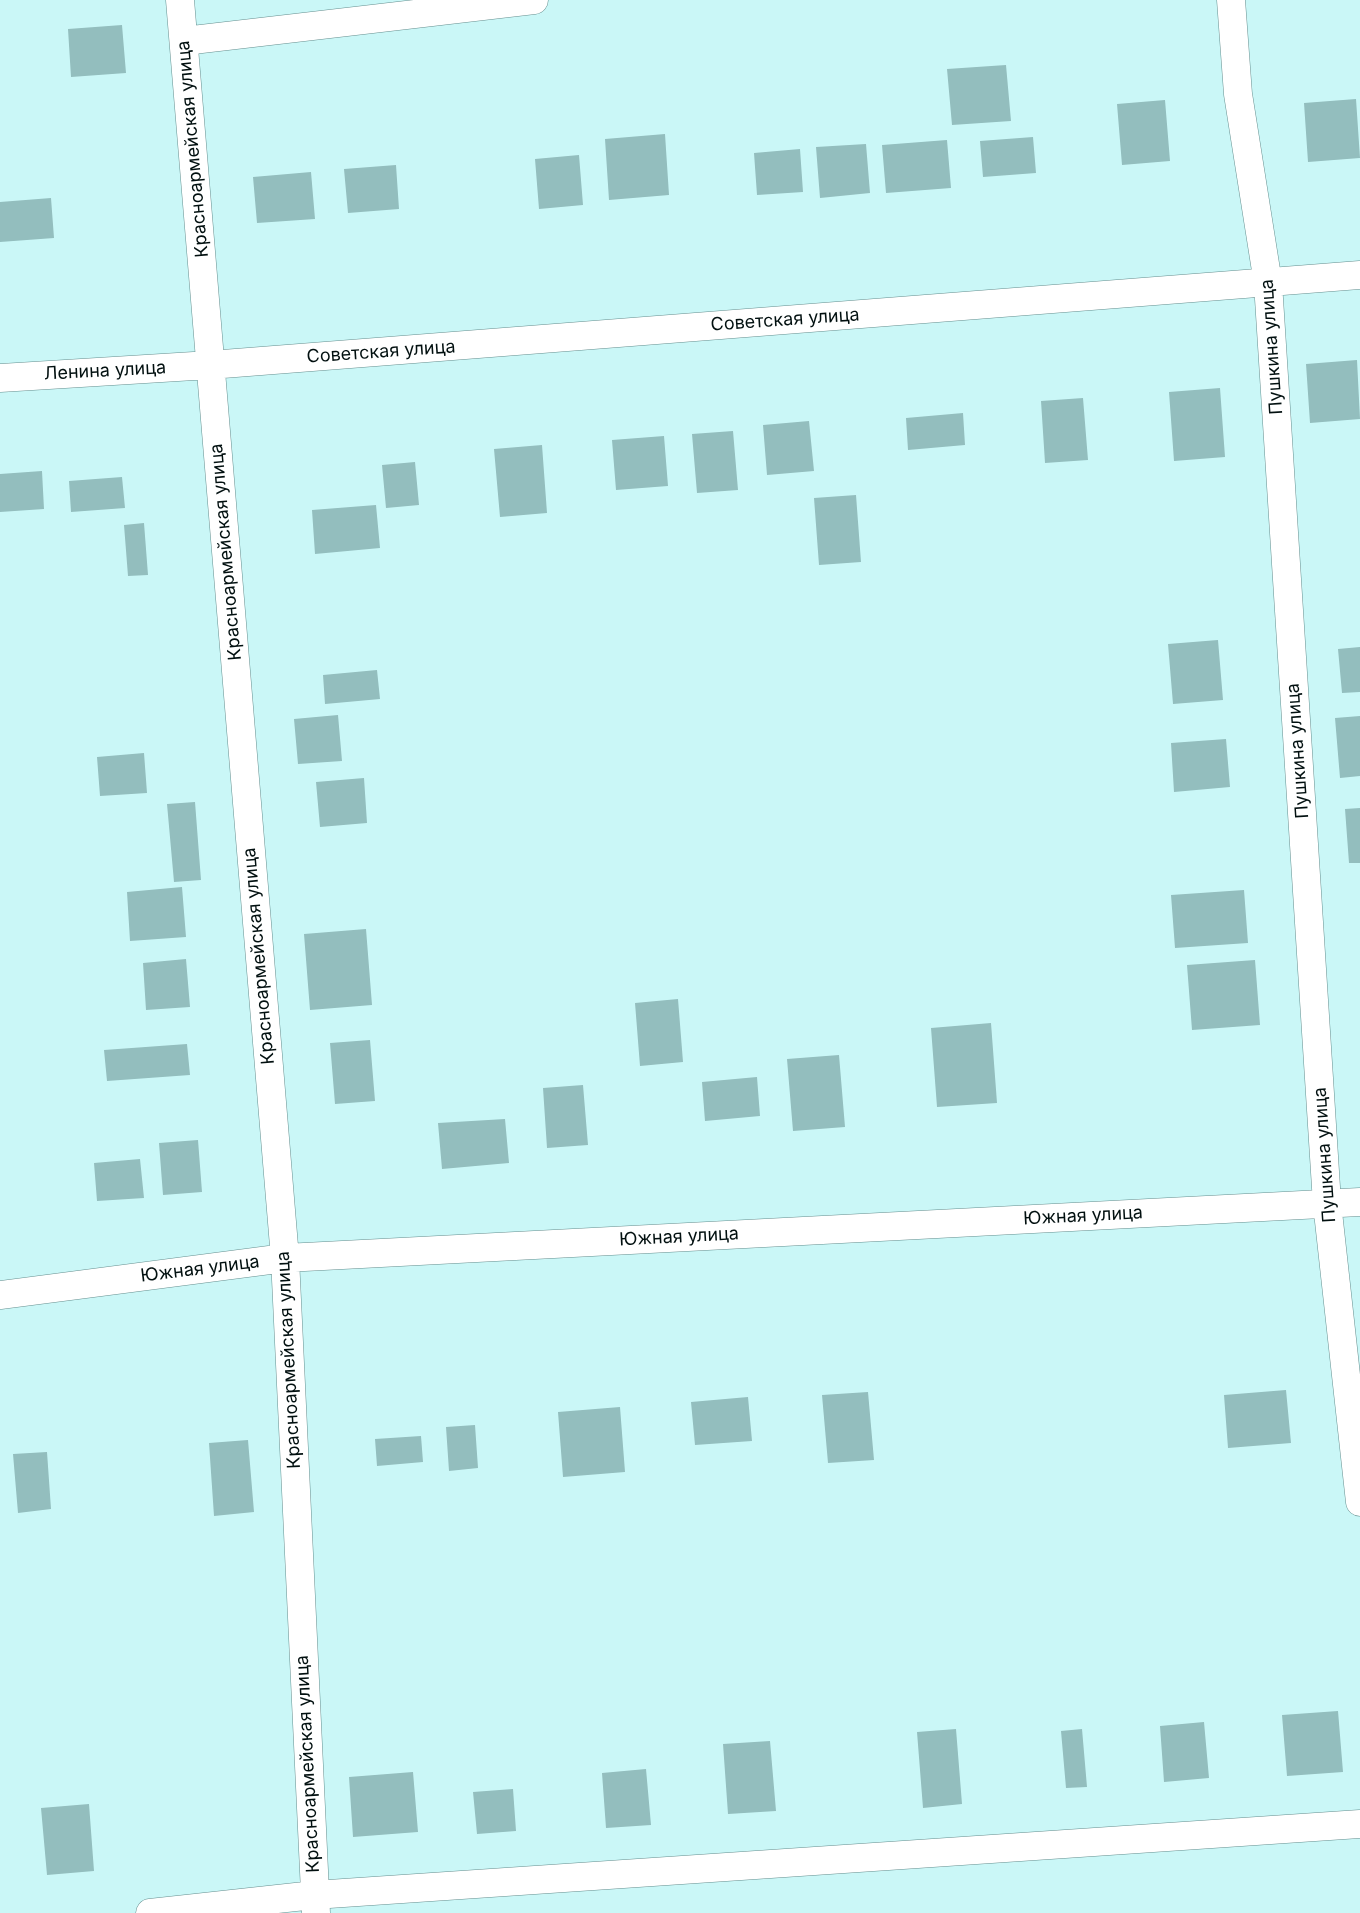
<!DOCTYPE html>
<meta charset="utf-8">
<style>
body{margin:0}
canvas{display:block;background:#caf7f7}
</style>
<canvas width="1360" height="1913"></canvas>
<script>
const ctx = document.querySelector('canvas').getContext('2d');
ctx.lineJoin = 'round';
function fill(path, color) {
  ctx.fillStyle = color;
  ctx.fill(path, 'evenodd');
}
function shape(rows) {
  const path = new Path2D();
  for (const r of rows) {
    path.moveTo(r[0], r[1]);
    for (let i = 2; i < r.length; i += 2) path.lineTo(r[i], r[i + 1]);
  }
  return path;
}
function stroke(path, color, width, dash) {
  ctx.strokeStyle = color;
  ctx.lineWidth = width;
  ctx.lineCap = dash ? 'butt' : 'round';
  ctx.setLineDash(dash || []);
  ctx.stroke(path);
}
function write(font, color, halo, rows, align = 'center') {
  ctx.font = font + ' Inter,sans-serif';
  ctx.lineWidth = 5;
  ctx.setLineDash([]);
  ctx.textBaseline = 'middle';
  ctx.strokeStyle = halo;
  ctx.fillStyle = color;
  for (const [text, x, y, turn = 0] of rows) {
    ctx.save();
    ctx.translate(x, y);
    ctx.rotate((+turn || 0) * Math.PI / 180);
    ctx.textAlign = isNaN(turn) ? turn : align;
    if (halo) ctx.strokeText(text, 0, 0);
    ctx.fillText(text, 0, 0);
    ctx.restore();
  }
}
const building = shape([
 [122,25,126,73,71,77,68,29],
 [1006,65,1011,121,952,125,947,69],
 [1356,99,1360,158,1308,162,1304,103],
 [1165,100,1170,161,1122,165,1117,104],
 [665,134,669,195,609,200,605,139],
 [1033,137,1036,173,983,177,980,141],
 [947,140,951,188,886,193,882,145],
 [866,144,870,193,820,198,816,147],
 [800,149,803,192,757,195,754,153],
 [579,155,583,205,539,209,535,159],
 [396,165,399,209,348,213,344,169],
 [311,172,315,219,257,223,253,177],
 [51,198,54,238,0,242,0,202],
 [1357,360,1360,419,1310,423,1306,364],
 [1220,388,1225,457,1174,461,1169,392],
 [1083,398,1088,460,1045,463,1041,401],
 [963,413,965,445,908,450,906,418],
 [809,421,814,471,767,475,763,425],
 [733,431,738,490,697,493,692,434],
 [664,436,668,486,616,490,612,440],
 [542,445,547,513,500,517,494,449],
 [415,462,419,505,386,508,382,465],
 [42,471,44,509,0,512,0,474],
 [122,477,125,508,71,512,69,481],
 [856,495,861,562,819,565,814,498],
 [376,505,380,548,315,554,312,510],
 [144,523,148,575,128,576,124,525],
 [1218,640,1223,700,1173,704,1168,644],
 [1360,647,1360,692,1342,693,1338,649],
 [377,670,380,699,325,704,323,675],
 [338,715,342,761,298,764,294,719],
 [1360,716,1360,776,1340,778,1335,718],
 [1226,739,1230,787,1174,792,1171,743],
 [144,753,147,793,100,796,97,757],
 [364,778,367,823,320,827,316,782],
 [195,802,201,880,174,882,167,804],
 [1360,808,1360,863,1349,863,1345,809],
 [182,887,186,937,130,941,127,892],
 [1244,890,1248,943,1175,948,1171,895],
 [366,929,372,1005,310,1010,304,934],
 [186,959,190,1007,146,1010,143,963],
 [1255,960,1260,1025,1192,1030,1187,965],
 [678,999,683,1062,640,1066,635,1003],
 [991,1023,997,1103,937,1107,931,1028],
 [370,1040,375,1101,335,1104,330,1043],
 [187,1044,190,1075,107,1081,104,1050],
 [839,1055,845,1127,793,1131,787,1059],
 [757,1077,760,1116,705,1121,702,1082],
 [583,1085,588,1145,547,1148,543,1088],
 [505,1119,509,1163,442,1169,438,1123],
 [198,1140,202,1192,163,1195,159,1143],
 [140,1159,144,1198,97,1201,94,1163],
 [1286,1390,1291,1443,1228,1448,1224,1395],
 [868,1392,874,1460,828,1463,822,1395],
 [748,1397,752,1441,695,1445,691,1402],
 [620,1407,625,1472,563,1477,558,1412],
 [475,1425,478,1468,449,1471,446,1427],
 [421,1436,423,1462,377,1466,375,1439],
 [248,1440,254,1512,214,1516,209,1443],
 [47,1452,51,1509,18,1513,13,1454],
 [1338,1711,1343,1772,1287,1776,1282,1715],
 [1204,1722,1209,1778,1164,1782,1160,1726],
 [956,1729,962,1804,923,1808,917,1732],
 [1082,1729,1087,1787,1066,1788,1061,1731],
 [770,1741,776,1811,728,1814,723,1744],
 [646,1769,651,1825,606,1828,602,1773],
 [413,1772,418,1832,353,1837,349,1777],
 [513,1789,516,1831,477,1834,473,1792],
 [89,1804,94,1871,47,1875,41,1808]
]);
const street = shape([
 [180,0,285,1258,316,1913],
 [1231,0,1238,94,1268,283,1327,1203,1360,1502],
 [184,41,534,0],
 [0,378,210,365,1360,275],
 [0,1295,285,1258,1360,1202],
 [150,1913,314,1895,1360,1824]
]);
const streetNames = [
 ["Красноармейская улица",193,149,-95],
 ["Советская улица",785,320,-4],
 ["Пушкина улица",1272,347,-94],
 ["Советская улица",381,352,-4],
 ["Ленина улица",105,371,-3],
 ["Красноармейская улица",226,552,-95],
 ["Пушкина улица",1298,751,-94],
 ["Красноармейская улица",259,956,-95],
 ["Пушкина улица",1325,1155,-94],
 ["Южная улица",1083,1216,-3],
 ["Южная улица",679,1237,-3],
 ["Южная улица",200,1269,-7],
 ["Красноармейская улица",289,1360,-93],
 ["Красноармейская улица",308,1764,-93]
];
fill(building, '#93bebe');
stroke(street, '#658f8f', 29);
stroke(street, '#fff', 28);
write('18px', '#021010', '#fff', streetNames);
</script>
